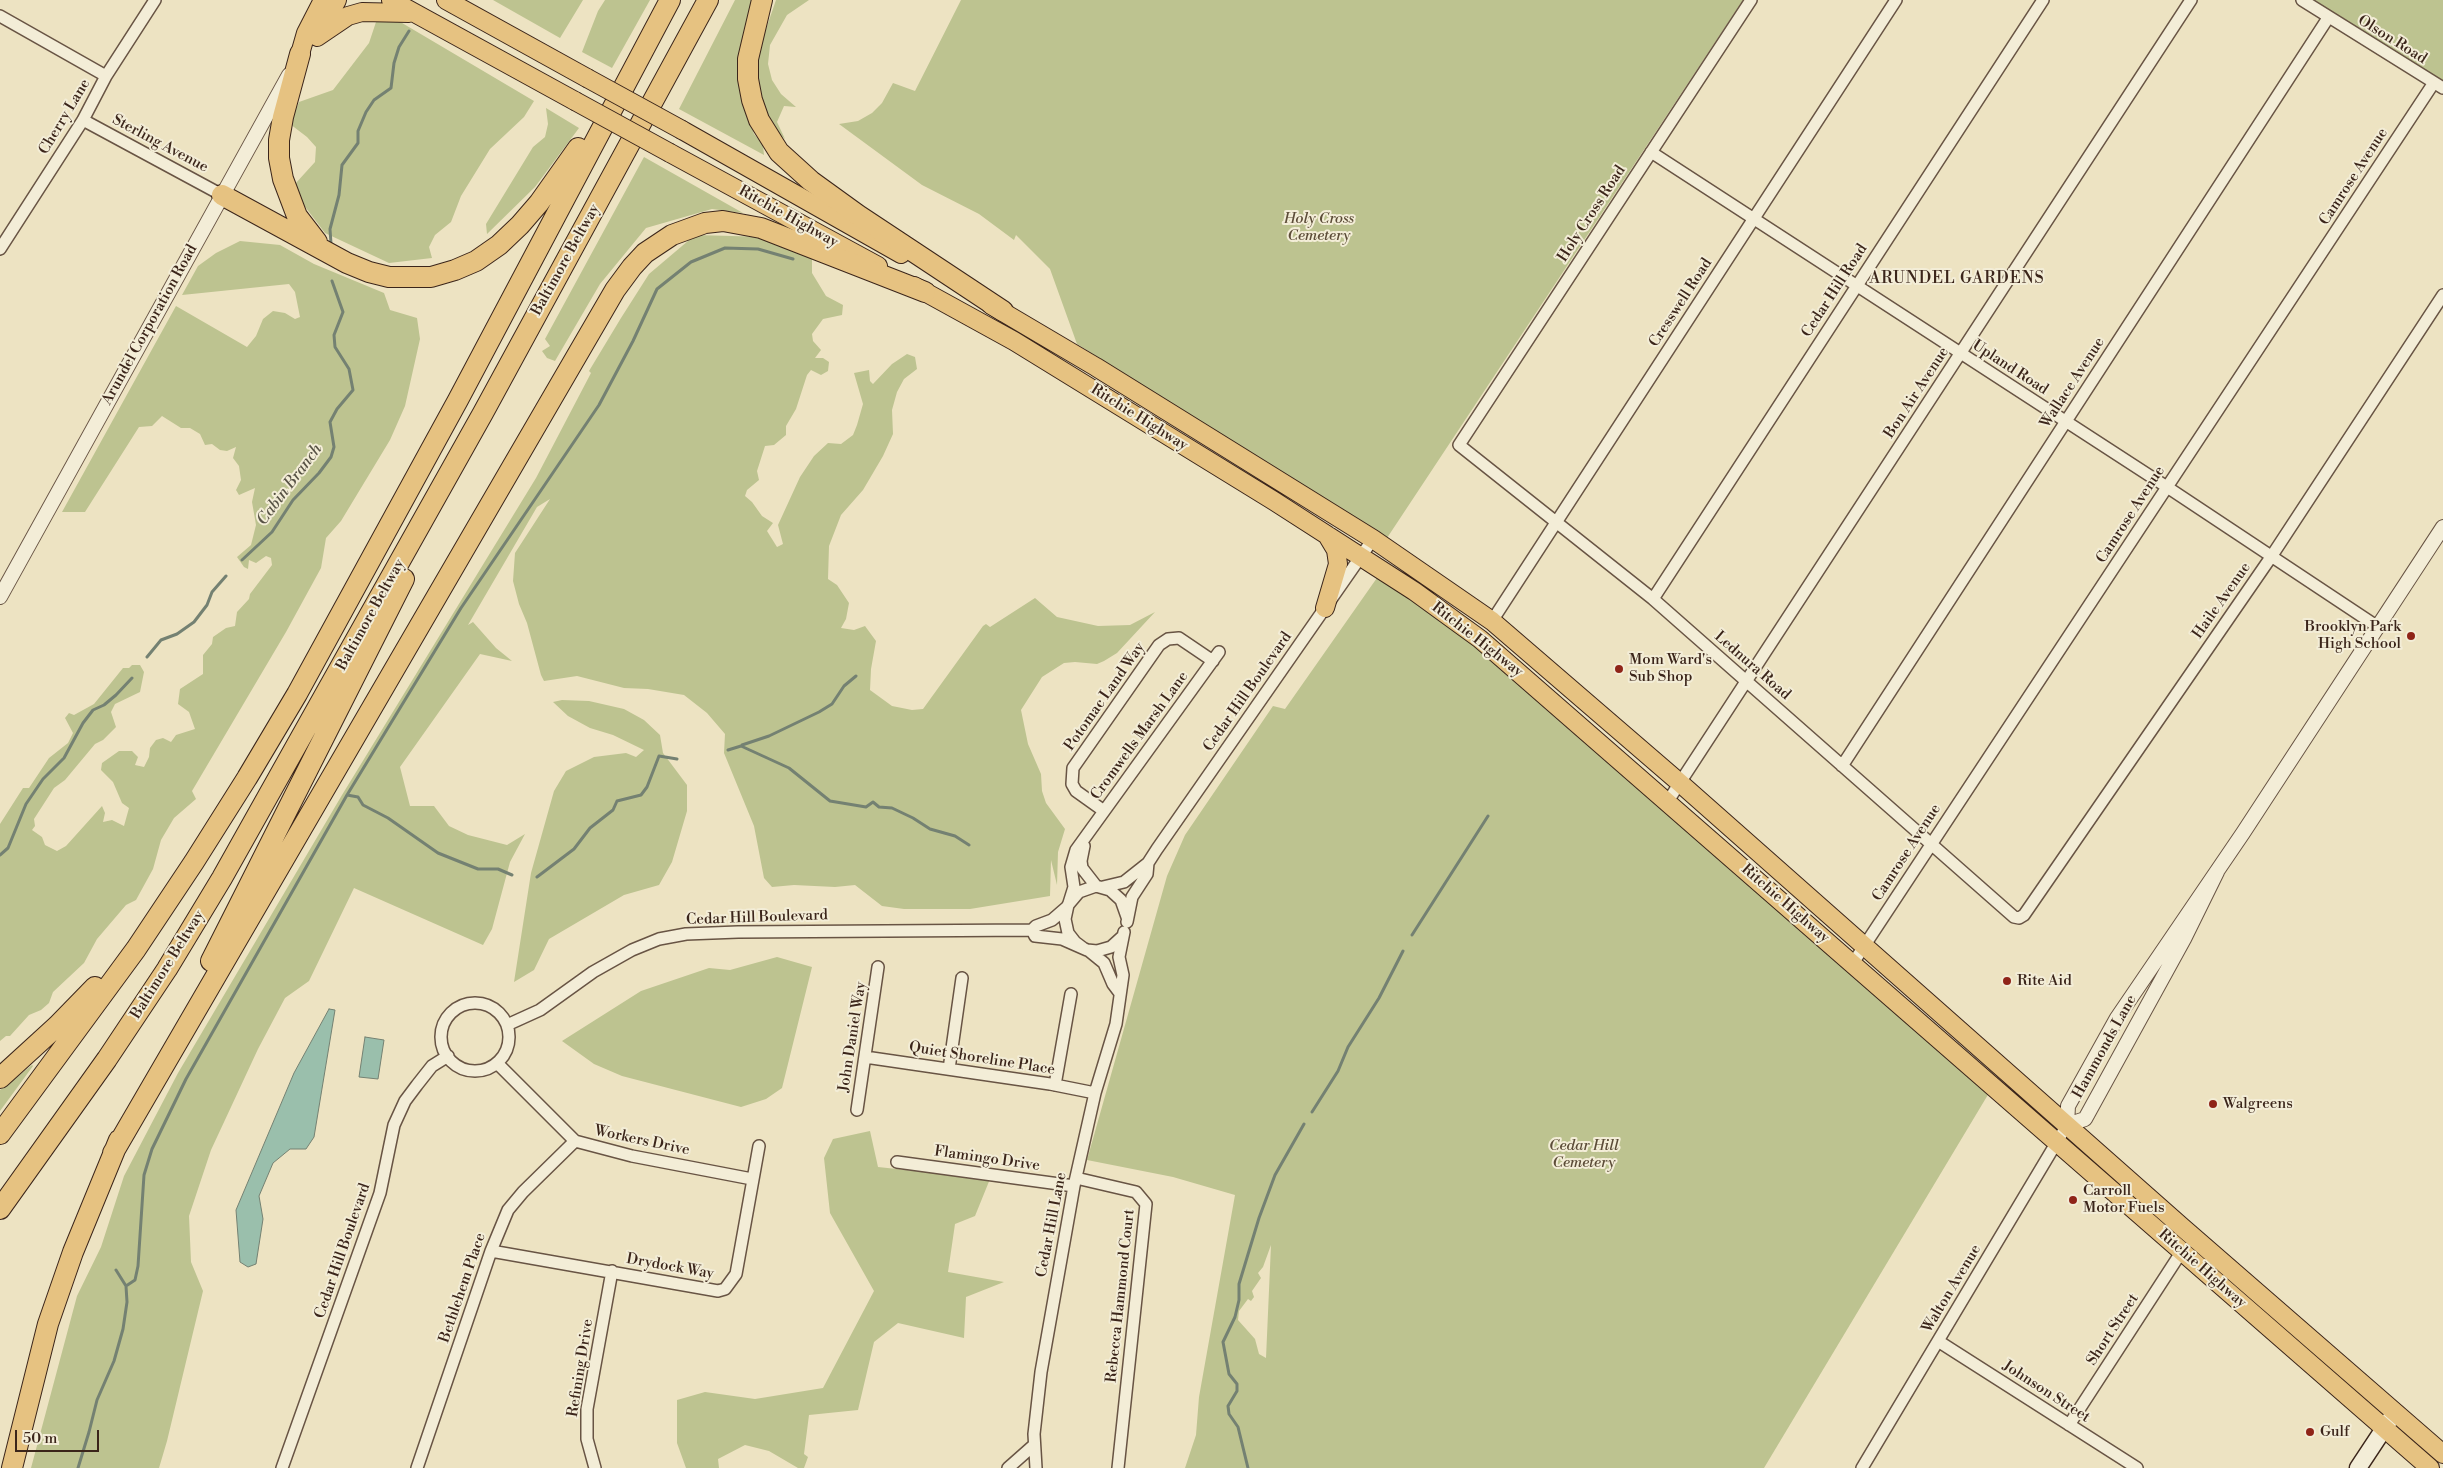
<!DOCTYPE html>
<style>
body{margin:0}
#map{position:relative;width:2443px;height:1468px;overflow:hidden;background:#ede3c2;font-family:"Libre Bodoni",serif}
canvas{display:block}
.scale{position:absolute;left:15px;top:1430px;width:84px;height:22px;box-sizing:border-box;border:2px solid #3b251a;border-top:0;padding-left:6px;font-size:15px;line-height:18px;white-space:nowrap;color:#3b251a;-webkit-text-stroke:4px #f3edd7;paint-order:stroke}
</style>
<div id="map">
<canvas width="2443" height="1468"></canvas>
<div class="scale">50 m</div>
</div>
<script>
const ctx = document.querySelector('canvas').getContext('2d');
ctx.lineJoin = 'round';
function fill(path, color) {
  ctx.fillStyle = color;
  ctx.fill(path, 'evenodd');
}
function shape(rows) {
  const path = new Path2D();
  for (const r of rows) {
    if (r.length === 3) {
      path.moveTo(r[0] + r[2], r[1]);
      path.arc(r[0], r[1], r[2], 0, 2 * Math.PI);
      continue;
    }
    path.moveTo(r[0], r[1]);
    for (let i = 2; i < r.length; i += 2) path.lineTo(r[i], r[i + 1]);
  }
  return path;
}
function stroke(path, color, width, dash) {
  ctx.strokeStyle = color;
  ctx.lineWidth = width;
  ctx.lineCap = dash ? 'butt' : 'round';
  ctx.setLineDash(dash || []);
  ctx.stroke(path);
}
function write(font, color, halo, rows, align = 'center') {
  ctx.font = font + ' "Libre Bodoni",serif';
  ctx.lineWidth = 4;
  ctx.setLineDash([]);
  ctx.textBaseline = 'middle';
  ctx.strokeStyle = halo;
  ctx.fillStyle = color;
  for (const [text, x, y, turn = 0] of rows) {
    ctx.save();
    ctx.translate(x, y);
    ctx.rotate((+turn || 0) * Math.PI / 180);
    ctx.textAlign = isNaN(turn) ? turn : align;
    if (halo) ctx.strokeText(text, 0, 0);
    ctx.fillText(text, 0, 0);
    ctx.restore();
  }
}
const green = shape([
 [493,0,583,0,560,38],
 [605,0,650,0,612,68,582,52,598,11],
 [735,0,755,0,739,89,754,134,763,145,764,155,679,109],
 [776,0,809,0,787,15,770,45,768,64,772,80,781,94,796,107,784,106,777,122,785,139,775,130,759,106,756,58],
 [961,0,1743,0,1387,538,1077,344,1050,269,1016,235,1014,240,979,214,922,185,839,124,858,121,872,113,882,103,893,83,915,91],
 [2313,0,2443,0,2443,81,2427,73],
 [397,20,534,101,524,117,490,149,461,196,451,222,435,235,429,247,432,258,389,263,325,233,303,204,295,184,315,162,316,147,307,137,290,124,299,102,333,90,369,43,376,22],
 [546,108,579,128,535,187,487,234,486,224,533,147,545,137,548,124],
 [644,157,743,213,712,209,646,228,600,284,555,361,547,358,542,351,550,346,545,339],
 [695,235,769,237,812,255,812,273,826,296,843,305,842,315,823,319,812,334,813,341,821,350,815,358,823,358,829,362,828,371,821,375,811,370,807,375,796,409,786,426,786,435,774,445,765,446,757,471,759,480,747,490,745,496,752,502,762,516,773,523,767,531,777,547,783,544,778,525,800,477,814,456,828,443,841,444,853,435,857,425,863,404,854,373,869,370,870,381,873,384,892,364,907,354,915,357,917,369,904,379,897,392,892,410,893,434,883,456,863,490,841,515,829,546,828,579,837,585,849,603,846,619,841,628,854,630,865,626,876,641,871,669,870,690,892,706,912,710,923,709,983,626,986,624,990,627,1035,598,1057,617,1098,626,1130,625,1155,612,1117,653,1104,661,1097,664,1075,662,1064,663,1042,677,1021,710,1028,744,1041,774,1042,791,1046,803,1065,829,1058,852,1057,885,1051,860,1050,896,970,909,904,909,882,906,855,885,835,887,794,885,772,887,764,878,754,826,724,753,725,734,707,713,684,695,648,689,624,688,577,676,544,681,541,675,527,623,519,604,513,581,515,553,550,499,537,507,468,625,473,622,496,648,512,661,480,654,400,767,410,806,434,806,449,826,468,835,507,845,525,834,510,862,492,929,483,945,354,888,309,981,285,998,258,1049,211,1150,189,1216,191,1262,203,1291,167,1441,159,1468,31,1468,77,1296,101,1247,124,1176,178,1073,342,795,536,478,591,373,589,371,621,318,649,274],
 [240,241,280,245,314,264,384,293,390,310,417,318,420,339,405,406,390,440,341,521,326,538,321,568,286,632,192,791,196,799,174,818,161,840,153,869,136,900,126,905,97,939,84,963,53,992,49,1003,41,1010,29,1015,10,1036,6,1036,0,1041,0,824,23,788,29,788,49,758,68,743,73,733,65,718,69,713,74,715,94,704,123,668,129,668,132,665,140,665,144,672,140,692,115,704,111,712,116,727,103,740,95,744,65,780,54,788,34,819,35,826,32,830,42,837,45,845,57,851,66,846,102,806,105,813,103,822,112,820,124,826,129,808,122,803,113,782,101,770,102,763,119,751,132,751,138,757,135,765,144,767,149,757,150,748,156,740,163,738,171,742,176,735,195,729,189,712,178,704,180,689,203,674,203,655,212,644,213,637,226,628,235,626,237,612,249,599,250,594,272,565,271,558,266,556,256,563,249,560,248,569,244,567,237,557,251,545,256,525,252,502,255,488,239,495,236,490,241,480,239,466,233,458,236,447,227,451,220,450,212,444,205,445,200,434,190,428,181,428,162,416,152,426,139,427,85,512,62,512,176,306,247,347,256,336,263,319,273,311,285,313,295,319,300,317,295,292,289,284,182,295,198,266,216,253],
 [1379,575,1475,644,1989,1093,1764,1468,1185,1468,1196,1435,1199,1397,1235,1195,1173,1177,1087,1160,1167,876,1185,835,1273,706,1285,709],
 [1271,1245,1266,1358,1259,1354,1255,1339,1238,1320,1239,1311,1248,1299,1251,1301,1254,1297,1252,1291,1261,1278,1258,1273,1263,1267],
 [562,700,589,701,624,709,644,720,660,735,663,753,687,785,687,811,672,862,659,885,624,895,549,939,534,970,514,982,531,873,554,791,566,771,594,757,626,753,636,757,644,750,613,735,590,728,568,716,553,702],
 [777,957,812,967,782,1088,766,1099,741,1107,622,1076,594,1064,562,1041,641,991,709,968,730,970],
 [32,1065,33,1066,0,1111,0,1090],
 [870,1131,878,1167,990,1179,975,1216,955,1224,948,1272,1004,1282,966,1297,964,1338,898,1323,874,1342,858,1410,809,1415,804,1454,808,1457,804,1468,798,1468,769,1451,745,1445,718,1459,719,1468,686,1468,677,1443,677,1400,705,1392,755,1399,823,1388,874,1291,830,1213,824,1158,833,1139]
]);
const water = shape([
 [329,1009,335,1010,314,1137,306,1149,290,1149,273,1163,259,1196,263,1219,256,1264,248,1267,240,1262,236,1210,294,1073,329,1009],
 [365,1037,384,1040,378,1079,359,1077,365,1037]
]);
const stream = shape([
 [331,244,330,229,339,195,342,165,358,143,358,131,366,112,374,100,391,88,394,63,399,47,409,31],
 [242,560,272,532,293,500,319,473,331,457,334,447,330,422,337,409,353,390,349,369,335,347,334,335,343,312,332,281],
 [147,657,161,640,177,634,194,622,207,605,212,592,226,576],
 [742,745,769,736,819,712,832,704,844,686,856,676],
 [728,750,741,746,789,768,830,801,866,807,873,802,879,807,892,808,913,818,930,829,955,836,969,845],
 [347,795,358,797,363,805,388,818,438,853,478,869,498,869,512,875],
 [0,855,8,848,26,804,43,779,64,758,83,723,93,710,104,705,116,695,132,678],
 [537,877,574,849,590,828,613,810,617,801,641,795,647,787,659,756,677,759],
 [1412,935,1488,816],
 [1312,1112,1338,1071,1348,1047,1379,998,1403,951],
 [126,1286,135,1280,138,1266,144,1175,152,1149,186,1079,347,795,461,608,599,405,633,341,657,289,691,262,725,248,758,249,793,259],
 [78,1468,89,1432,97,1400,114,1361,123,1329,127,1302,126,1286,116,1270],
 [1248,1468,1238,1427,1229,1414,1228,1406,1237,1391,1237,1384,1229,1374,1223,1342,1235,1317,1239,1300,1239,1284,1259,1218,1275,1175,1304,1124]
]);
const minor = shape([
 [1751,0,1459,445,1653,599,2014,917,2019,918,2024,915,2271,557,2443,295],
 [2302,0,2443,88],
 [0,16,106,76],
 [83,120,222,195],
 [1651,152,2167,487,2378,627],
 [0,249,83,120,106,76,155,0],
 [1653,599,2043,0],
 [1492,621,1896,0],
 [1842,766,2328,18],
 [1668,801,2191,0],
 [1104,811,1076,791,1072,784,1073,768,1159,645,1168,639,1179,638,1213,661],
 [1084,846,1081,861,1082,868,1096,886],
 [1103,887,1124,882,1148,863],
 [1069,903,1074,887,1071,867,1076,850,1219,652],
 [1127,922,1132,897,1147,874,1148,863,1157,849,1373,539],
 [1032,930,1035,936,1062,939,1087,950,1097,951,1111,947,1122,937],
 [1083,948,1075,942,1068,933,1065,919,1068,905,1079,892,1096,886,1110,890,1121,900,1127,917],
 [1088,950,1104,963,1113,984,1119,992],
 [1853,963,2433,84],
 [475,1037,34],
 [507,1025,540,1010,593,972,632,950,659,939,686,934,738,932,1032,930,1036,926,1052,920,1067,907],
 [865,1057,1050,1084,1095,1093],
 [497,1063,575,1141,632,1156,752,1179],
 [949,1069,962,978],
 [1055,1085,1071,994],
 [857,1110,878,967],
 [897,1162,1074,1186],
 [1076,1178,1136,1192,1146,1204,1118,1468],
 [491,1251,718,1291,725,1289,736,1274,759,1146],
 [1938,1341,2137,1468],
 [2069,1425,2182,1251],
 [282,1468,380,1193,394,1125,405,1101,417,1085,432,1066,448,1056],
 [417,1468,491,1251,508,1210,523,1192,575,1141],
 [595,1468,587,1439,587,1409,612,1271],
 [1008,1468,1034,1445],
 [1036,1468,1034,1434,1041,1372,1074,1186,1095,1093,1116,1024,1123,975,1119,957,1124,932],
 [1862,1468,2067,1125]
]);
const tertiary = shape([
 [0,597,289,75],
 [2217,872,2184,939,2085,1119,2067,1125,2068,1106,2117,1018,2243,833,2443,527]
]);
const secondary = shape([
 [2358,1468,2395,1412]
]);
const primary = shape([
 [391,0,575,101],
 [446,0,587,78],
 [319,34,337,0],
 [317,37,348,16,362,12,409,13],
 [300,54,306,33,323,0],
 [682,130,901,254],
 [670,153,878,266],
 [914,286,1014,341,1274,501,1414,591,1480,639,2430,1468],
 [991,305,1096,367,1373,539,1492,621,1680,783,2182,1227,2443,1454],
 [1325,608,1338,564,1336,550,1327,535]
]);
const motorway = shape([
 [762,0,748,59,748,79,752,100,759,120,779,152,811,181,858,215,1003,311],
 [300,54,283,117,279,140,279,158,283,179,297,216,317,242],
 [222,195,347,263,369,272,389,277,431,277,455,270,476,261,499,245,520,225,539,203,578,148],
 [211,961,404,579],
 [0,1078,57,1026,95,987],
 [0,1134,136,949,194,862,247,778,297,694,458,400,670,0],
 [113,1153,615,290,632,267,645,253,672,235,705,223,723,221,761,228,925,292],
 [0,1209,107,1059,167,969,222,878,483,413,708,0],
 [12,1468,48,1324,73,1252,119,1140]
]);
const primaryBridge = shape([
 [587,78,682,130],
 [575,101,670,153]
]);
const markers = [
 [2411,636,5,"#8f2418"],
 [1619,669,5,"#8f2418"],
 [2007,981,5,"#8f2418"],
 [2213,1104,5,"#8f2418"],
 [2073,1200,5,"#8f2418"],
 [2310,1432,5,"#8f2418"]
];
const streetNames = [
 ["Olson Road",2392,40,32],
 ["Cherry Lane",65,117,-59],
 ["Sterling Avenue",160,144,28],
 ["Camrose Avenue",2354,177,-57],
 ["Holy Cross Road",1592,214,-57],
 ["Ritchie Highway",788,217,29],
 ["Baltimore Beltway",566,260,-61],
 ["Cedar Hill Road",1835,291,-57],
 ["Cresswell Road",1681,303,-57],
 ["Arundel Corporation Road",150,325,-61],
 ["Upland Road",2010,368,33],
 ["Wallace Avenue",2073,383,-57],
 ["Bon Air Avenue",1917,393,-57],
 ["Ritchie Highway",1139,418,32],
 ["Camrose Avenue",2131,515,-57],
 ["Haile Avenue",2222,601,-55],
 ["Baltimore Beltway",371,615,-61],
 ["Ritchie Highway",1477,640,38],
 ["Lednura Road",1752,666,41],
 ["Cedar Hill Boulevard",1248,692,-55],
 ["Potomac Land Way",1105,697,-55],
 ["Cromwells Marsh Lane",1140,736,-54],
 ["Camrose Avenue",1907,853,-57],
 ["Ritchie Highway",1785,904,41],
 ["Cedar Hill Boulevard",757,918,-2],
 ["Baltimore Beltway",168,965,-58],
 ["John Daniel Way",853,1037,-81],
 ["Hammonds Lane",2105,1047,-61],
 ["Quiet Shoreline Place",982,1059,9],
 ["Workers Drive",642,1141,12],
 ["Flamingo Drive",987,1159,8],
 ["Cedar Hill Lane",1052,1225,-79],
 ["Cedar Hill Boulevard",343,1251,-71],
 ["Drydock Way",670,1267,10],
 ["Ritchie Highway",2202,1269,41],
 ["Bethlehem Place",463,1288,-71],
 ["Walton Avenue",1952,1289,-59],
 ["Rebecca Hammond Court",1121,1296,-84],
 ["Short Street",2113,1330,-57],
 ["Refining Drive",581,1368,-81],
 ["Johnson Street",2046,1392,33]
];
const parkNames = [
 ["Holy Cross",1319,219],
 ["Cemetery",1319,236],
 ["Cedar Hill",1584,1146],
 ["Cemetery",1584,1163]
];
const poiNames = [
 ["Brooklyn Park",2401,627,"right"],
 ["High School",2401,644,"right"],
 ["Mom Ward's",1629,660],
 ["Sub Shop",1629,677],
 ["Rite Aid",2017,981],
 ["Walgreens",2223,1104],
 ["Carroll",2083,1191],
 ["Motor Fuels",2083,1208],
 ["Gulf",2320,1432]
];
const neighbourhoodNames = [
 ["ARUNDEL GARDENS",1957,279]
];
const waterNames = [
 ["Cabin Branch",290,485,-53]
];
fill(green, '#bdc390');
fill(water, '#9abfac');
stroke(water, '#748172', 1);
stroke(stream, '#748172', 3);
stroke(minor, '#685444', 14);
stroke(tertiary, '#685444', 16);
stroke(secondary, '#3b251a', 19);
stroke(primary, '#3b251a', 20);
stroke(motorway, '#3b251a', 22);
stroke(minor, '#f3edd7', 11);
stroke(tertiary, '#f3edd7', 14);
stroke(secondary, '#f3edd7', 16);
stroke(primary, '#e6c281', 18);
stroke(motorway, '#e6c281', 20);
stroke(primaryBridge, '#3b251a', 20, []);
stroke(primaryBridge, '#e6c281', 18);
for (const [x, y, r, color] of markers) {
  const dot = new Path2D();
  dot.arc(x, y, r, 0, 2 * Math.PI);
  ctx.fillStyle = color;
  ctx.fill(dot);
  stroke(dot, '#f3edd7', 2);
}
write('15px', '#3b251a', '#f3edd7', streetNames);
write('italic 15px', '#5c4c38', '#f3edd7', parkNames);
write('15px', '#3b251a', '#f3edd7', poiNames, 'left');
ctx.letterSpacing = '1px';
write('16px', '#3b251a', '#f3edd7', neighbourhoodNames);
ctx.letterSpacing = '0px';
write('italic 16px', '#585346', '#f3edd7', waterNames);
</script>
